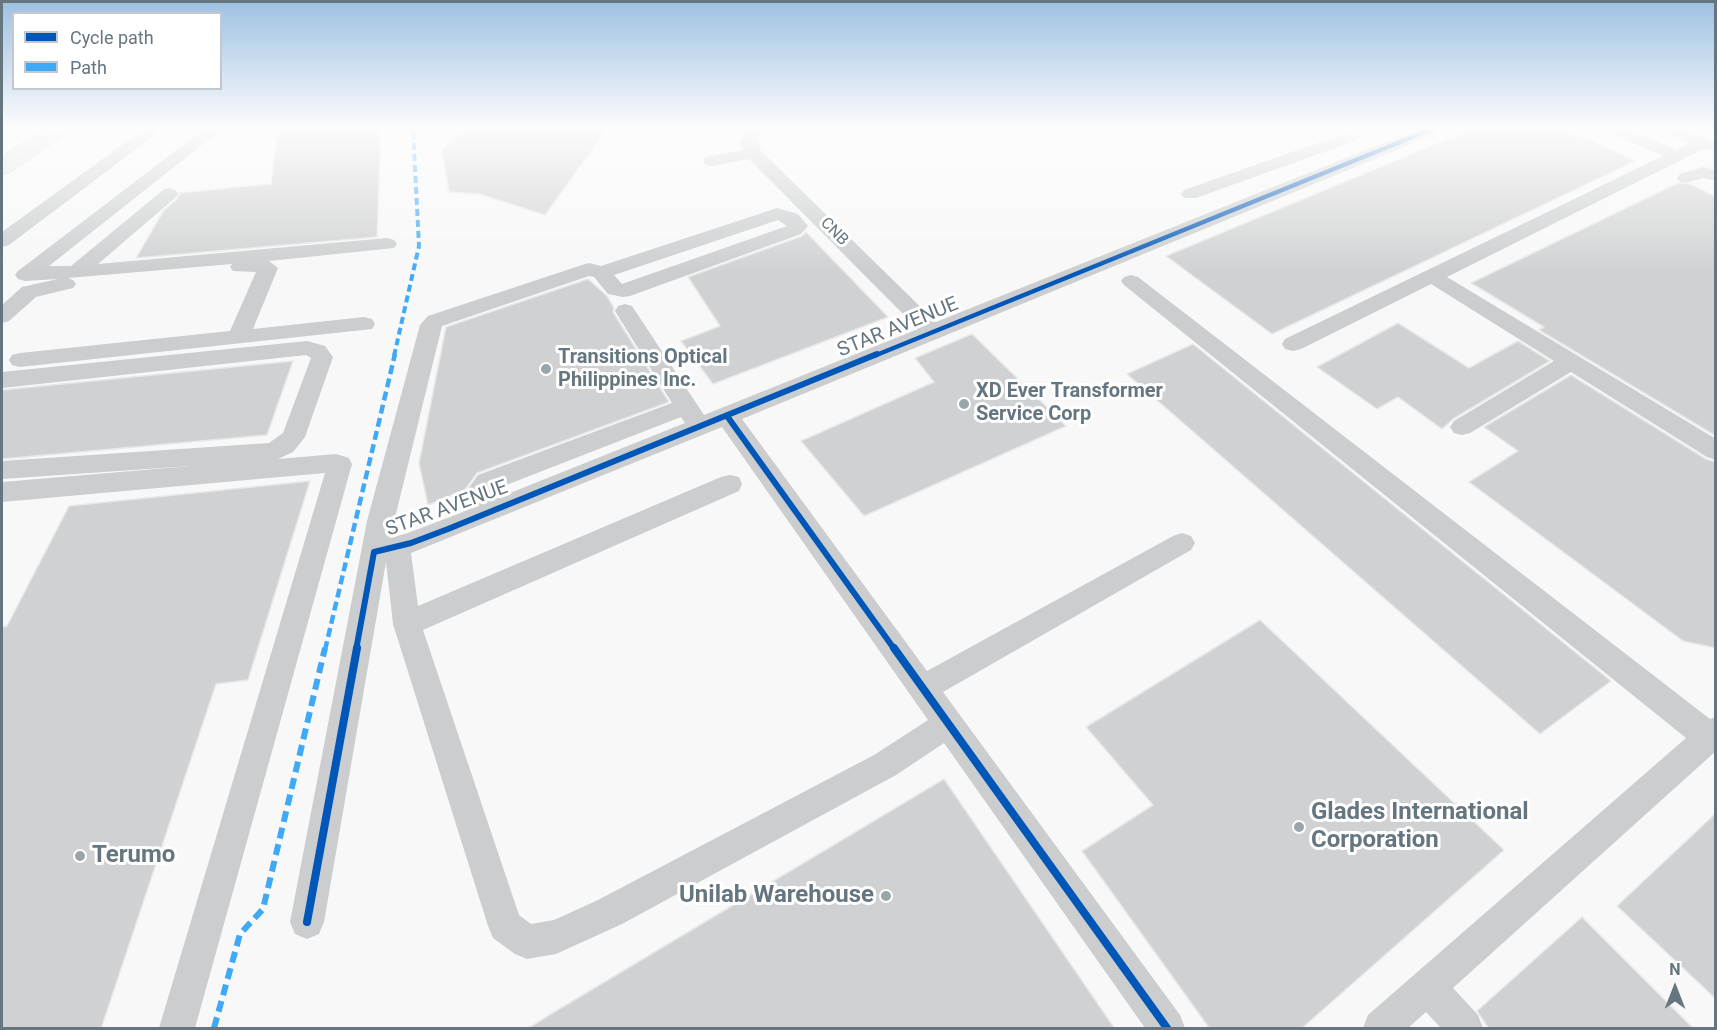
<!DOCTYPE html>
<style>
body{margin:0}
#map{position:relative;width:1717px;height:1030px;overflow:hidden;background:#f8f8f8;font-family:Roboto,sans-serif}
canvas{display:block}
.frame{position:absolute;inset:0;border:3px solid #667681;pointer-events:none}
.legend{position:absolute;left:12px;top:12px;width:210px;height:78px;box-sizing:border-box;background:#fff;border:2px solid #c2c8cd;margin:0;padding:8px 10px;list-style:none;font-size:18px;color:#667681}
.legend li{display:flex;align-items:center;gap:12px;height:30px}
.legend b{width:30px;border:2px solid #c2c8cd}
.north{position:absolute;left:1645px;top:958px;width:60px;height:60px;-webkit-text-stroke:4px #fff;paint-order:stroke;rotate:0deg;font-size:16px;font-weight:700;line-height:24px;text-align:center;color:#667681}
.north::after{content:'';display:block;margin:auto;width:21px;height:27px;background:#667681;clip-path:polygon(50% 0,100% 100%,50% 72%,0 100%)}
</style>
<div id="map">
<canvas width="1717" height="1030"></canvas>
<div class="frame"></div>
<ul class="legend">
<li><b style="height:8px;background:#0057b8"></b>Cycle path</li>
<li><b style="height:8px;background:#3fa9f5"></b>Path</li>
</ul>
<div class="north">N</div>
</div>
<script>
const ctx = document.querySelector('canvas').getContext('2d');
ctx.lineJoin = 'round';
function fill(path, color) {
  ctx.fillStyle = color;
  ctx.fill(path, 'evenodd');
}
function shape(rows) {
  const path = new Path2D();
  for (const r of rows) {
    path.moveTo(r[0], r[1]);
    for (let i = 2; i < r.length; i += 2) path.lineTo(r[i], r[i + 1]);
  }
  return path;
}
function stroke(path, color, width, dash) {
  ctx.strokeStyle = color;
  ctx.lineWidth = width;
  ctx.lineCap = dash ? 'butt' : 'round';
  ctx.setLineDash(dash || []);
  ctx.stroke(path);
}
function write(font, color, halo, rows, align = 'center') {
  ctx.font = font + ' Roboto,sans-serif';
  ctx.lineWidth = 6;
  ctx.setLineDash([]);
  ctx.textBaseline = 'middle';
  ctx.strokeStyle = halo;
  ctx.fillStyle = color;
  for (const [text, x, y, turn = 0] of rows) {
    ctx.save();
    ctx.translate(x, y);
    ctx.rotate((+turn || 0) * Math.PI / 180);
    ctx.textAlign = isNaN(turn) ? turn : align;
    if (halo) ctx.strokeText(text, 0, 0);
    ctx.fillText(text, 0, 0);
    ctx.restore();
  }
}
const building = shape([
 [278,129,381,129,377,237,136,258,164,210,177,199,180,193,271,184,278,129],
 [461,129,607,129,545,215,480,194,449,192,442,151,461,129],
 [1472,129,1568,129,1635,161,1272,334,1166,256,1472,129],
 [1678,183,1690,184,1716,197,1716,436,1539,330,1544,327,1471,283,1678,183],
 [806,232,888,317,713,384,681,341,720,326,688,277,802,236,806,232],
 [588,279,607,296,614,308,613,312,669,402,477,473,465,490,428,505,419,463,446,327,588,279],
 [1398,323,1469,368,1518,341,1550,361,1453,419,1442,429,1398,397,1377,409,1317,367,1398,323],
 [972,334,1066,426,864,516,801,441,934,382,915,358,972,334],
 [1193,344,1611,681,1540,734,1127,374,1193,344],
 [293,361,267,435,2,459,2,390,293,361],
 [1571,375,1706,459,1716,462,1716,648,1683,641,1469,482,1518,451,1484,427,1571,375],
 [310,481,248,680,216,684,101,1029,2,1029,2,627,7,626,69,506,310,481],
 [1260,620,1504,850,1301,1029,1210,1029,1082,851,1153,805,1086,727,1260,620],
 [944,779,1115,1029,527,1029,551,1014,944,779],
 [1716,813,1716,999,1617,906,1716,813],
 [1582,917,1694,1029,1489,1029,1477,1011,1582,917]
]);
const minor = shape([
 [144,129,163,129,9,245,2,247,2,232,144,129],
 [204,129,222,129,49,266,71,266,163,190,169,188,175,190,178,194,175,198,98,264,387,238,394,240,397,244,394,248,269,261,278,268,253,329,364,317,372,319,375,324,372,329,20,367,12,365,9,360,12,355,20,353,230,331,256,272,233,271,230,267,232,264,68,278,73,280,76,284,73,288,36,297,9,321,2,323,2,305,22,287,58,279,25,281,18,279,15,275,18,271,204,129],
 [746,129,762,129,758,141,761,151,936,322,1418,129,1440,129,1438,133,742,419,927,671,1173,536,1182,533,1191,536,1195,543,1191,550,943,692,1180,1015,1185,1028,1145,1028,944,743,896,775,622,924,556,954,527,959,515,954,493,938,488,926,393,624,386,562,324,922,319,934,307,939,295,934,290,922,367,521,420,325,428,316,582,265,589,263,601,266,777,208,798,214,808,226,801,234,630,296,623,297,608,294,594,277,589,276,442,326,390,538,408,533,463,512,465,493,478,475,672,403,615,311,618,306,625,304,632,306,704,415,918,329,749,159,712,166,706,165,703,161,706,157,743,150,740,141,746,129],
 [778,220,787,226,622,284,614,275,778,220],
 [681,417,685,423,490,501,490,496,496,489,681,417],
 [722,427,928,720,874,755,598,900,554,920,531,924,519,915,423,630,739,491,742,484,739,477,730,475,721,477,418,606,411,553,722,427],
 [1607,129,1629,129,1677,150,1689,143,1665,133,1663,129,1685,129,1716,142,1716,151,1703,149,1447,277,1716,439,1716,460,1707,457,1571,372,1470,433,1462,435,1454,433,1450,427,1454,421,1554,361,1431,284,1301,349,1293,351,1285,349,1282,344,1285,339,1663,156,1609,133,1607,129],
 [1349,132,1355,133,1358,137,1355,141,1196,198,1184,198,1181,194,1184,190,1349,132],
 [1703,167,1716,170,1716,181,1703,178,1686,183,1680,182,1677,178,1680,174,1703,167],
 [1131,275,1138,277,1710,719,1716,717,1716,751,1453,988,1478,1015,1483,1028,1441,1028,1426,1012,1408,1028,1363,1028,1368,1015,1686,738,1124,285,1121,281,1124,277,1131,275],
 [307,341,325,346,333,357,305,437,293,452,278,459,336,454,349,458,352,464,195,1028,159,1028,325,473,2,502,2,482,191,466,2,479,2,461,269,443,283,433,311,358,306,355,2,388,2,372,307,341]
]);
const major = shape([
 [44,129,69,129,66,134,10,172,2,174,2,157,44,129]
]);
const quietFar2 = shape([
 [394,356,419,246,413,129]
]);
const quietFar1 = shape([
 [325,650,395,354]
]);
const quiet = shape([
 [214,1028,240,934,263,909,325,648]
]);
const cyclewayFar2 = shape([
 [874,356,1432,129]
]);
const cyclewayFar1 = shape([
 [727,416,895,650],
 [356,650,374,552,411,543,448,529,877,354]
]);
const cycleway = shape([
 [894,648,1167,1028],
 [307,922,357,648]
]);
const markers = [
 [546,369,6,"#99a4ab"],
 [964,404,6,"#99a4ab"],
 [1299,827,6,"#99a4ab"],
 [80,856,6,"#99a4ab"],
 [886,896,6,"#99a4ab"]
];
const farStreetnames = [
 ["CNB",834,232,45]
];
const streetNames = [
 ["STAR AVENUE",898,328,-22],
 ["STAR AVENUE",447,509,-20]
];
const poiNames = [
 ["Transitions Optical",558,358],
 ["Philippines Inc.",558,381],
 ["XD Ever Transformer",976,392],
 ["Service Corp",976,415]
];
const nearPoinames = [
 ["Glades International",1311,813],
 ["Corporation",1311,841],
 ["Terumo",92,856],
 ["Unilab Warehouse",874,896,"right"]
];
fill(building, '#d0d1d2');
stroke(building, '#e8e8e8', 1.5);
stroke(major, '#d4d5d6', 2);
fill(minor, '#cbcdce');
fill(major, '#dfe0e1');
stroke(quietFar2, '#3fa9f5', 4, [7, 4]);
stroke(quietFar1, '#3fa9f5', 4.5, [9, 4.5]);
stroke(quiet, '#3fa9f5', 6, [11, 6]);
stroke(cyclewayFar2, '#0057b8', 4.5);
stroke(cyclewayFar1, '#0057b8', 6);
stroke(cycleway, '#0057b8', 8);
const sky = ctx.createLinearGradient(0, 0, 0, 273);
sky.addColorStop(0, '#9dc1e2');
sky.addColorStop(0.47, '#fcfcfc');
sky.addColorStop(1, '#fcfcfc00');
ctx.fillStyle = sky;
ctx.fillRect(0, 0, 1717, 273);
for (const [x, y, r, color] of markers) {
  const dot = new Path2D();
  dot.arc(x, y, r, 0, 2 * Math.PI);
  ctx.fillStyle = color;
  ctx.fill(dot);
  stroke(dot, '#fff', 2);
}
write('16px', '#667681', '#fff', farStreetnames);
write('20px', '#667681', '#fff', streetNames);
write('bold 20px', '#667681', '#fff', poiNames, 'left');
write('bold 24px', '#667681', '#fff', nearPoinames, 'left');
</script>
